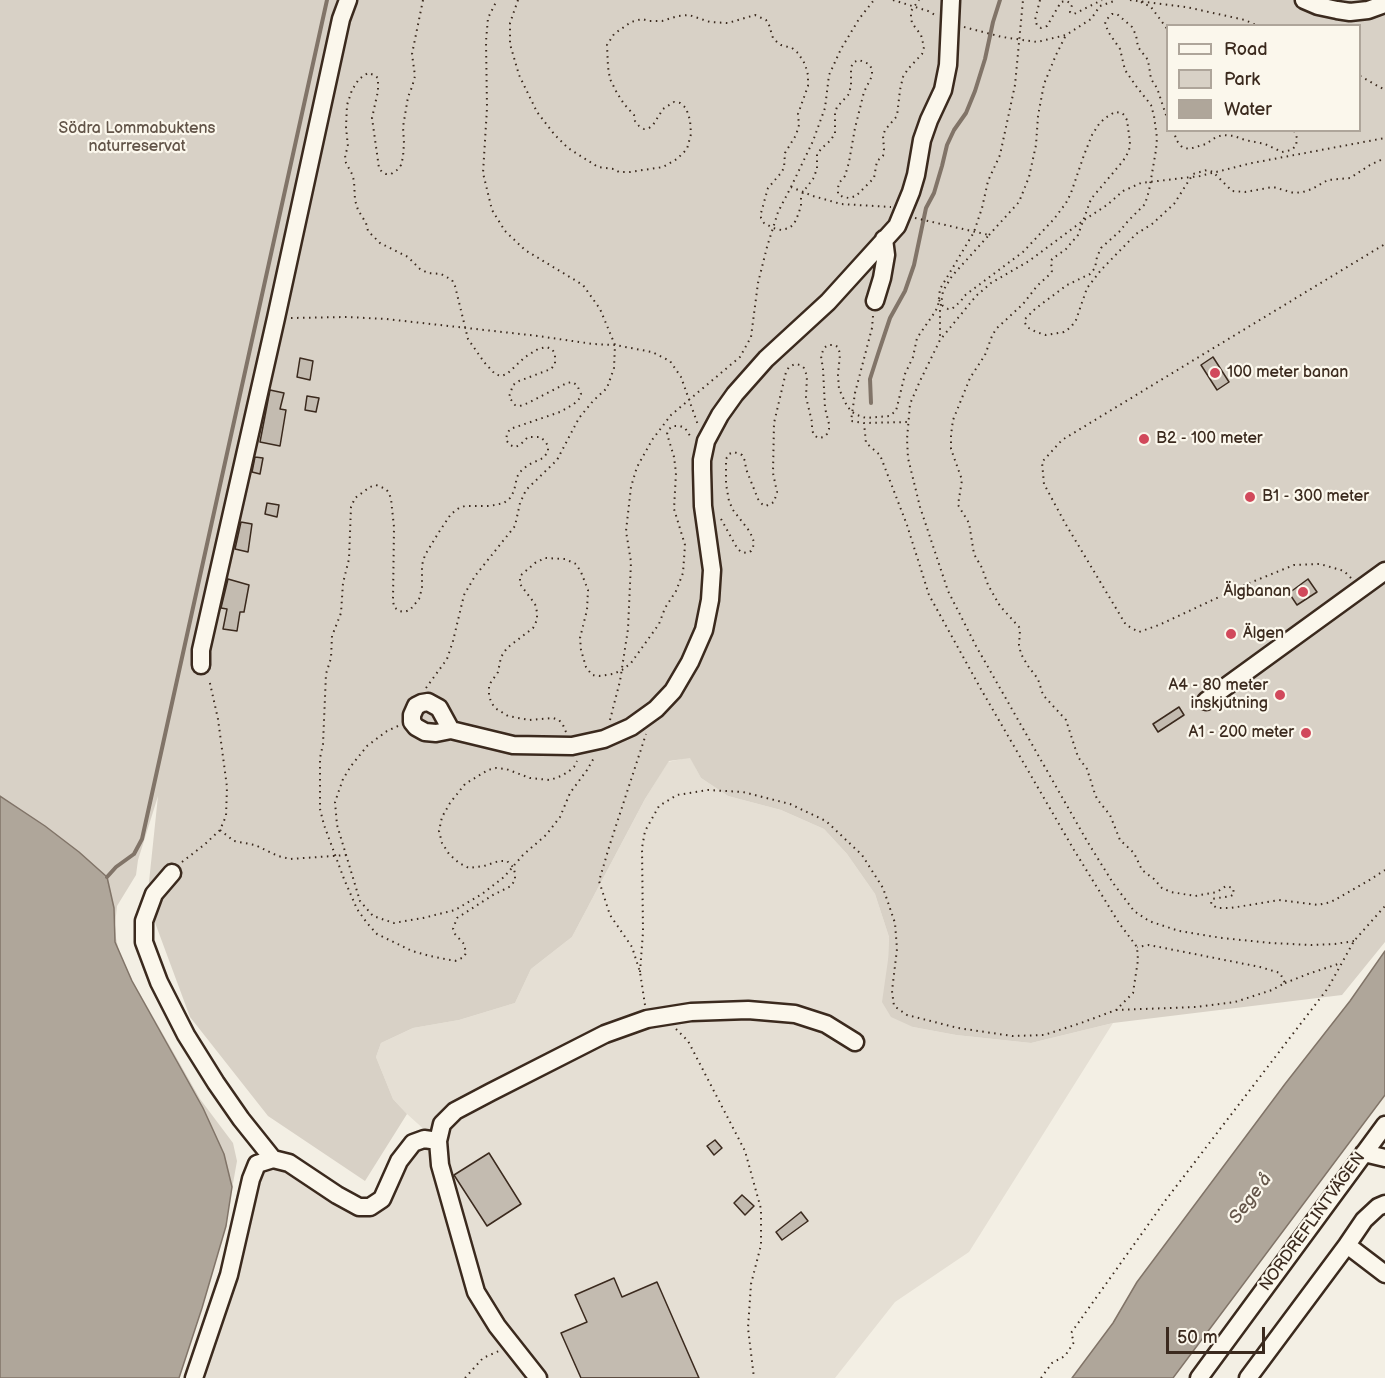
<!DOCTYPE html>
<meta charset="utf-8">
<style>
body{margin:0}
#map{position:relative;width:1385px;height:1378px;overflow:hidden;background:#f3efe4;font-family:"Balsamiq Sans",sans-serif}
canvas{display:block}
.legend{position:absolute;left:1166px;top:24px;width:195px;height:108px;box-sizing:border-box;background:#fbf7ec;border:2px solid #aea59a;margin:0;padding:8px 10px;list-style:none;font-size:18px;color:#3b2a1e}
.legend li{display:flex;align-items:center;gap:12px;height:30px}
.legend b{width:30px;border:2px solid #aea59a}
.scale{position:absolute;left:1166px;top:1327px;width:99px;height:27px;box-sizing:border-box;border:3px solid #3b2a1e;border-top:0;padding-left:8px;font-size:18px;line-height:21px;white-space:nowrap;color:#3b2a1e;-webkit-text-stroke:4px #fbf7ec;paint-order:stroke}
</style>
<div id="map">
<canvas width="1385" height="1378"></canvas>
<ul class="legend">
<li><b style="height:8px;background:#fbf7ec"></b>Road</li>
<li><b style="height:16px;background:#d8d1c6"></b>Park</li>
<li><b style="height:16px;background:#afa69a"></b>Water</li>
</ul>
<div class="scale">50 m</div>
</div>
<script>
const ctx = document.querySelector('canvas').getContext('2d');
ctx.lineJoin = 'round';
function fill(path, color) {
  ctx.fillStyle = color;
  ctx.fill(path, 'evenodd');
}
function shape(rows) {
  const path = new Path2D();
  for (const r of rows) {
    path.moveTo(r[0], r[1]);
    for (let i = 2; i < r.length; i += 2) path.lineTo(r[i], r[i + 1]);
  }
  return path;
}
function stroke(path, color, width, dash) {
  ctx.strokeStyle = color;
  ctx.lineWidth = width;
  ctx.lineCap = dash ? 'butt' : 'round';
  ctx.setLineDash(dash || []);
  ctx.stroke(path);
}
function write(font, color, halo, rows, align = 'center') {
  ctx.font = font + ' "Balsamiq Sans",sans-serif';
  ctx.lineWidth = 4.5;
  ctx.setLineDash([]);
  ctx.textBaseline = 'middle';
  ctx.strokeStyle = halo;
  ctx.fillStyle = color;
  for (const [text, x, y, turn = 0] of rows) {
    ctx.save();
    ctx.translate(x, y);
    ctx.rotate((+turn || 0) * Math.PI / 180);
    ctx.textAlign = isNaN(turn) ? turn : align;
    if (halo) ctx.strokeText(text, 0, 0);
    ctx.fillText(text, 0, 0);
    ctx.restore();
  }
}
const built = shape([
 [690,757,701,778,728,796,781,810,824,829,847,854,875,894,889,937,888,960,913,1027,956,1035,1031,1043,1113,1023,969,1252,895,1302,835,1378,194,1378,251,1179,273,1159,370,1207,413,1143,437,1141,407,1114,393,1099,376,1057,381,1043,413,1028,459,1020,515,1003,531,969,572,937,645,799,668,762]
]);
const green = shape([
 [0,0,1385,0,1385,942,1342,995,1113,1023,1031,1043,956,1035,913,1027,891,1017,882,1002,888,960,889,937,875,894,847,854,824,829,781,810,728,796,701,778,690,758,669,761,645,799,572,937,531,969,515,1003,459,1020,413,1028,381,1043,376,1057,393,1099,407,1114,365,1181,268,1116,190,1017,147,901,158,796,138,860,136,875,117,906,115,925,116,938,118,947,122,962,200,1099,233,1143,237,1161,232,1189,213,1266,0,1378],
 [1168,26,1360,26,1360,130,1168,130]
]);
const water = shape([
 [0,796,45,826,79,852,107,877,114,908,115,942,132,981,203,1108,224,1154,232,1187,226,1226,202,1308,179,1378,0,1378,0,796],
 [1385,951,1385,1095,1173,1378,1072,1378,1113,1323,1137,1282,1285,1084,1350,1001,1385,951]
]);
const stream = shape([
 [871,403,870,379,878,354,890,318,905,291,914,265,926,208,934,193,942,166,947,145,954,130,966,113,975,91,985,59,993,22,1000,0],
 [107,877,116,867,134,854,142,839,327,0]
]);
const building = shape([
 [1213,357,1229,382,1217,390,1201,365,1213,357],
 [300,358,313,361,310,380,297,377,300,358],
 [270,390,284,393,280,409,286,410,280,446,260,442,270,390],
 [307,396,319,398,316,412,305,410,307,396],
 [255,457,263,458,260,474,252,472,255,457],
 [267,503,279,505,277,517,265,514,267,503],
 [241,522,252,524,248,552,235,549,241,522],
 [228,579,249,585,244,612,240,612,237,631,223,629,227,609,221,608,228,579],
 [1308,579,1317,592,1297,605,1289,593,1308,579],
 [1179,707,1184,715,1158,732,1153,724,1179,707],
 [715,1140,722,1148,714,1155,707,1146,715,1140],
 [489,1153,521,1204,487,1226,454,1175,489,1153],
 [742,1195,754,1206,745,1215,734,1203,742,1195],
 [801,1212,808,1221,782,1240,776,1232,801,1212],
 [614,1278,622,1297,657,1282,699,1378,581,1378,561,1333,587,1322,575,1295,614,1278]
]);
const path = shape([
 [423,0,412,54,415,76,412,87,408,97,403,127,404,143,403,157,401,165,397,170,391,174,386,174,382,172,379,168,372,118,378,91,378,78,374,75,368,73,359,79,352,90,347,105,346,127,348,147,345,155,346,163,352,174,354,181,355,200,358,210,366,223,368,231,380,243,408,257,420,269,428,273,441,274,452,280,455,286,468,339,484,362,495,374,501,376,507,374,525,357,538,349,546,347,552,349,555,354,555,364,551,369,519,381,513,385,509,397,515,405,520,406,528,403,567,383,572,382,577,385,581,394,580,398,574,404,560,412,510,429,507,434,506,440,510,445,515,447,520,445,528,437,540,437,545,441,548,446,548,452,543,458,528,465,521,471,517,477,514,491,510,498,504,503,490,506,465,506,459,508,451,514,439,532,425,555,422,565,422,588,419,599,410,610,404,612,399,611,394,607,393,600,394,527,391,499,389,493,386,489,376,485,370,487,355,498,351,507,349,559,343,583,341,613,332,636,331,658,326,674,323,744,320,758,320,809,324,825,344,879,357,909,367,923,377,934,412,951,430,956,455,961,464,957,466,953,464,944,455,934,453,929,457,918,493,895,511,886,515,880,515,873,513,867,507,861,499,861,484,866,469,868,459,863,449,854,442,843,439,831,442,817,450,803,465,784,488,770,496,768,506,769,530,778,550,780,561,776,568,772,574,767,577,761],
 [518,0,510,23,510,44,519,75,537,112,554,134,568,148,598,167,614,169,619,172,630,172,663,167,677,159,687,149,691,134,690,120,686,108,680,103,674,102,663,109,653,125,649,128,644,129,639,126,635,121,634,115,624,104,617,93,610,79,608,67,607,45,614,34,631,22,642,19,649,21,662,21,678,16,689,15,710,22,728,23,755,15,766,20,769,25,773,38,777,42,781,45,792,48,798,53,805,64,808,75,808,86,798,114,799,125,796,135,785,153,784,168,781,173,768,188,761,213,761,218,764,223,773,228,781,230,789,228,794,224,798,215,801,206,801,198,803,192,813,179,817,169,817,154,822,148,831,140,835,133,835,113,837,107,849,94,851,85,851,67,854,62,859,60,869,64,872,69,872,76,864,92,855,128,849,162,845,176,839,183,838,188,838,194,843,197,849,198,856,196,874,178,877,161,883,156,884,149,883,136,885,130,897,116,900,90,903,77,908,69,922,54,924,47,921,35,912,23,911,17,911,11,919,0],
 [893,0,928,11,937,16],
 [1040,0,1035,20,1037,25,1041,28,1047,26,1061,2,1067,1,1072,5,1070,12,1074,14,1102,0],
 [1130,0,1186,7,1245,20,1258,26],
 [1141,2,1151,7,1168,30],
 [964,27,1002,37,1037,42,1066,35,1091,19,1100,6,1117,0],
 [1360,76,1385,90],
 [1168,121,1157,88,1151,79,1148,60,1138,47,1136,35,1132,27,1117,14,1112,14,1106,20,1105,24,1109,33,1120,49,1125,70,1136,86,1151,105,1154,116,1157,138,1156,150,1149,191,1145,204,1128,221,1119,232,1101,248,1097,257,1095,268,1090,274,1067,285,1035,309,1025,319,1025,323,1027,327,1036,332,1046,335,1064,332,1071,327,1076,320,1087,288,1101,270,1136,234,1152,224,1174,204,1193,174,1207,170,1213,172,1232,191,1245,192,1273,187,1294,193,1303,192,1312,189,1328,180,1350,178,1370,165,1385,158],
 [1173,130,1177,141,1182,147,1189,149,1206,144,1216,137,1223,135,1234,136,1245,140,1265,144,1282,152,1291,150,1296,146,1297,138,1294,130],
 [791,187,813,141,825,108,829,75,841,49,859,19,874,0],
 [915,218,989,235,952,276,943,291,940,311,940,340],
 [989,235,1019,202,1029,177,1036,145,1038,116,1044,84,1056,55,1066,35],
 [939,300,943,306,948,309,952,309,961,301,964,296,1023,252,1054,219,1066,203,1071,193,1084,155,1092,135,1099,124,1105,118,1115,112,1122,113,1124,115,1127,120,1130,142,1129,151,1123,161,1091,199,1078,235,1066,249,1052,259,1051,262,1052,271,1049,275,1037,286,1023,304,996,329,992,336,985,355,970,378,953,420,951,435,951,449,962,480,958,505,969,523,974,554,982,568,988,585,1000,606,1019,627,1020,630,1019,645,1021,654,1028,666,1038,679,1043,695,1066,720,1078,757,1087,769,1094,791,1097,799,1110,815,1120,840,1134,853,1142,870,1154,879,1162,888,1171,892,1195,896,1217,892,1226,886,1233,888,1234,894,1231,896,1212,899,1211,904,1217,908,1231,908,1279,900,1318,905,1331,902,1368,881,1385,870],
 [873,316,872,328,855,393,851,421,864,423,908,422],
 [291,318,347,317,386,319,538,336,593,344,615,345,652,352,670,361,681,377,698,425],
 [721,519,737,548,741,552,747,553,751,551,753,547,754,542,750,532,733,510,729,501,726,484,726,459,729,454,734,452,742,455,745,461,746,469,758,499,762,504,766,506,774,502,777,492,773,473,774,423,786,372,789,367,795,364,800,365,804,368,807,376,806,397,812,422,812,430,814,435,818,438,824,437,827,434,829,429,829,424,825,408,823,369,821,356,824,348,828,345,834,345,838,347,840,354,838,375,839,389,847,406,852,412,857,415,866,418,889,416,896,411,905,374,913,357,917,338,935,312,938,306,940,289,974,232,982,208,988,181,1000,155,1015,85,1023,0],
 [1351,578,1344,571,1320,564,1294,565,1247,584,1159,625,1139,632,1126,625,1065,523,1044,484,1042,462,1062,440,1385,244],
 [426,688,447,659,453,641,464,595,475,576,515,526,520,503,526,490,557,460,579,418,593,401,607,388,614,368,615,345,600,309,583,285,525,250,505,231,492,210,483,173,487,108,486,41,488,18,497,0],
 [610,720,620,681,628,629,631,562,626,531,631,487,637,467,652,440,671,415,740,357,751,337,758,283,767,247,778,212,791,187,813,196,841,204,891,207],
 [398,726,387,731,367,746,351,766,343,779,335,802,337,825,360,901,373,916,394,923,423,918,455,910,482,894,504,877,523,855,546,835,560,817,570,793,587,770,595,756],
 [566,732,563,725,559,720,553,718,529,720,508,716,495,708,491,702,489,695,489,685,498,672,501,657,507,648,533,628,537,620,537,612,535,604,520,584,520,576,535,563,545,558,565,559,576,564,581,572,588,590,587,610,580,638,581,650,586,667,592,675,599,676,613,674,622,670,631,663,659,624,665,608,676,591,683,573,685,545,674,509,676,473,674,457,667,434,669,429,673,426,680,426,685,428,692,439],
 [220,830,234,841,255,845,278,856,290,859,347,855],
 [182,862,204,845,220,830,226,816,227,787,218,719,209,679],
 [1354,941,1335,944,1311,945,1271,943,1222,938,1179,931,1149,921,1134,911,1113,883,1087,841,976,646,948,591,920,507,908,458,907,439,910,404,920,381,940,340,976,296,991,283,1029,261,1084,220,1107,205,1123,191,1141,183,1200,176,1252,163,1385,138],
 [640,972,643,932,642,848,645,831,659,806,677,795,708,790,743,792,790,804,826,821,862,855,883,888,895,923,897,949,892,991,894,1006,907,1015,958,1028,1012,1036,1044,1035,1081,1023,1116,1010,1133,993,1138,960,1137,947,1119,923,1074,850,982,691,929,595,907,525,880,455,866,443,864,423],
 [1285,983,1308,974,1341,963],
 [645,1005,640,972,632,947,610,915,599,881,610,844,646,734],
 [1116,1010,1196,1007,1235,1002,1272,990,1285,983,1280,973,1260,967,1149,945,1137,947],
 [676,1029,688,1041,745,1151,761,1209,761,1245,751,1284,748,1328,754,1378],
 [465,1378,483,1358,499,1351],
 [1041,1378,1052,1363,1065,1356,1074,1342,1071,1333,1165,1201,1328,988,1354,941,1385,906]
]);
const minor = shape([
 [1304,0,1318,6,1337,10,1350,12,1368,10,1382,5,1385,2],
 [875,301,882,278,886,255,884,239],
 [201,665,201,650,276,318,341,19,348,0],
 [1206,701,1385,571],
 [451,730,436,733,425,732,416,727,412,722,412,715,416,706,422,703,428,702,439,708,451,730,513,745,572,746,604,739,631,727,656,709,673,691,690,662,704,630,710,600,712,570,703,506,702,469,702,460,706,441,720,415,735,394,766,359,828,302,897,226,911,192,916,175,922,140,929,120,943,90,948,65,951,0],
 [172,873,154,894,144,921,144,942,159,982,186,1035,216,1083,241,1119,273,1159],
 [1364,1153,1385,1158],
 [1347,1245,1364,1220,1378,1207,1385,1204],
 [194,1378,229,1275,251,1179,257,1164,273,1159,289,1163,337,1195,359,1207,370,1207,382,1199,399,1161,413,1143,424,1139,438,1141],
 [538,1378,497,1326,476,1292,440,1165,438,1141,442,1124,455,1111,491,1092,605,1034,647,1019,691,1012,748,1010,795,1014,826,1024,855,1042],
 [1199,1378,1385,1125],
 [1248,1378,1347,1245,1385,1274]
]);
const markers = [
 [1215,373,6,"#d1495b"],
 [1144,439,6,"#d1495b"],
 [1250,497,6,"#d1495b"],
 [1303,592,6,"#d1495b"],
 [1231,634,6,"#d1495b"],
 [1280,695,6,"#d1495b"],
 [1306,733,6,"#d1495b"]
];
const parkNames = [
 ["Södra Lommabuktens",137,129],
 ["naturreservat",137,147]
];
const poiNames = [
 ["100 meter banan",1227,373],
 ["B2 - 100 meter",1156,439],
 ["B1 - 300 meter",1262,497],
 ["Älgbanan",1291,592,"right"],
 ["Älgen",1243,634],
 ["A4 - 80 meter",1268,686,"right"],
 ["inskjutning",1268,704,"right"],
 ["A1 - 200 meter",1294,733,"right"]
];
const streetNames = [
 ["NORDREFLINTVÄGEN",1313,1222,-54]
];
const waterNames = [
 ["Sege å",1251,1199,-53]
];
fill(built, '#e5dfd4');
fill(green, '#d8d1c6');
fill(water, '#afa69a');
stroke(water, '#817468', 1.5);
stroke(stream, '#817468', 4);
fill(building, '#c3bbb0');
stroke(building, '#3b2a1e', 1.5);
stroke(minor, '#3b2a1e', 21);
stroke(path, '#3b2a1e', 2, [1.5, 4.5]);
stroke(minor, '#fbf7ec', 16);
for (const [x, y, r, color] of markers) {
  const dot = new Path2D();
  dot.arc(x, y, r, 0, 2 * Math.PI);
  ctx.fillStyle = color;
  ctx.fill(dot);
  stroke(dot, '#fbf7ec', 2);
}
write('16px', '#625448', '#fbf7ec', parkNames);
write('16px', '#3b2a1e', '#fbf7ec', poiNames, 'left');
write('16px', '#3b2a1e', '#fbf7ec', streetNames);
write('italic 18px', '#645549', '#fbf7ec', waterNames);
</script>
